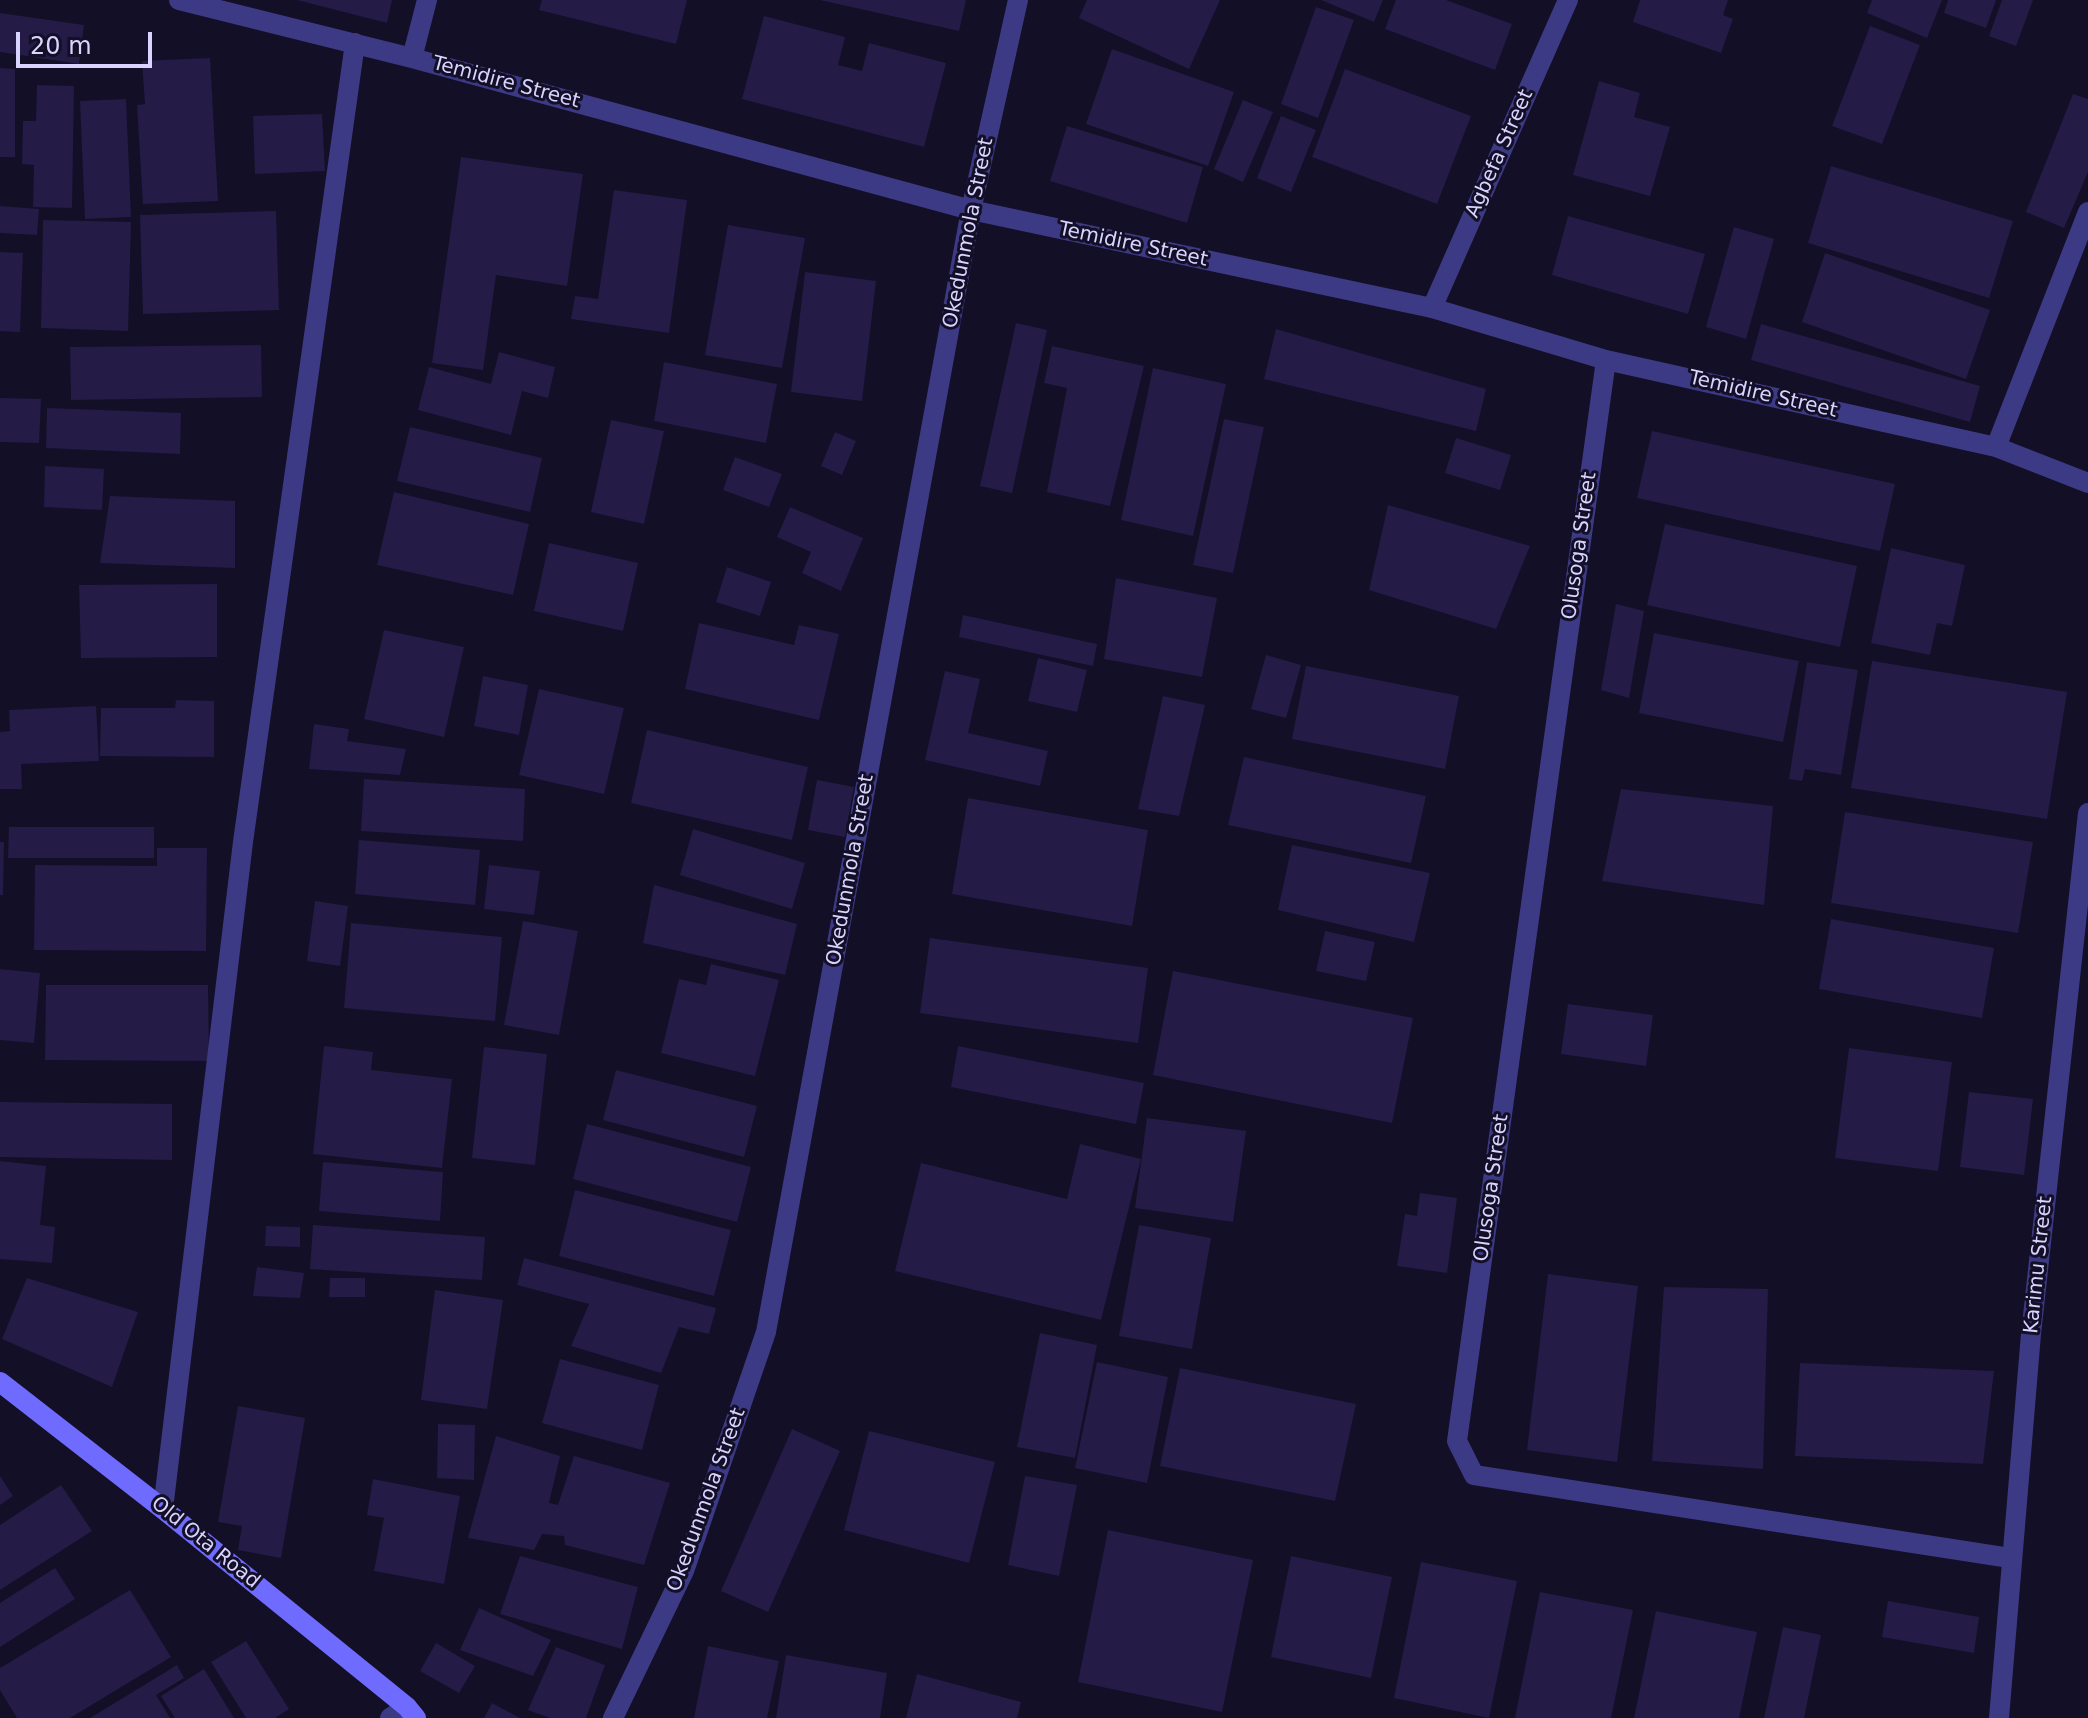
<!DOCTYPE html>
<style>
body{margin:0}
#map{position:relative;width:2088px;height:1718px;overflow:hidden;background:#130f26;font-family:"DejaVu Sans",sans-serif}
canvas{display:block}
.scale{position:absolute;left:16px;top:32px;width:136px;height:36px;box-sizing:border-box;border:4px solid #d9d4ff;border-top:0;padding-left:10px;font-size:24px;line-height:28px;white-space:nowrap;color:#d9d4ff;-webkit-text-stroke:6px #130f26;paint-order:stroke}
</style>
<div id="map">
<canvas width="2088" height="1718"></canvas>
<div class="scale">20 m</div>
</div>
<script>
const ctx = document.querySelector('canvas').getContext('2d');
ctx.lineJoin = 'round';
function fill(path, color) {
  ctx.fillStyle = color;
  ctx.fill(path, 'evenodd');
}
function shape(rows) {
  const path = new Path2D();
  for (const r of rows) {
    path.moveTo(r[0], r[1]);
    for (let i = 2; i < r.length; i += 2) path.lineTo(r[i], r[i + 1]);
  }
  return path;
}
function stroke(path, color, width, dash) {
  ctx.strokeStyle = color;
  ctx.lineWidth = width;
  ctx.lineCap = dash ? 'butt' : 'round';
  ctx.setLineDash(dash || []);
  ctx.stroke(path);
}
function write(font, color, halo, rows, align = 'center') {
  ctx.font = font + ' "DejaVu Sans",sans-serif';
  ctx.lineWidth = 6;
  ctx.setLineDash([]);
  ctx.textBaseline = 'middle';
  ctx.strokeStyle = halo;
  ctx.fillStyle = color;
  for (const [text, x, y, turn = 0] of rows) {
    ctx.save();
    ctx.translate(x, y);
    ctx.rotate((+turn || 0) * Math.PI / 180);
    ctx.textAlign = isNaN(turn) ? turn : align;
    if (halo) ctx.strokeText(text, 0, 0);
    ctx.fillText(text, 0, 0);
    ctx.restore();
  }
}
const building = shape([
 [297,0,392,0,387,23],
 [542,0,687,0,676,44,539,10],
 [820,0,966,0,959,31],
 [1087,0,1220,0,1189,69,1079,18],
 [1321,0,1383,0,1374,22],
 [1396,0,1446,0,1512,24,1495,70,1385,29],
 [1640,0,1728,0,1723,15,1733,19,1721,53,1633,22],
 [1872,0,1942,0,1927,38,1867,13],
 [1948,0,1996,0,1986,28,1944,13],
 [2002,0,2033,0,2016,46,1989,36],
 [1316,7,1354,20,1318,118,1281,104],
 [0,13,84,25,79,64,0,52],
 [764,16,845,37,838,65,862,71,869,43,946,63,924,147,742,99],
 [1870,26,1920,45,1882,144,1832,126],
 [1112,49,1234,92,1208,166,1086,124],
 [210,58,218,201,143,204,137,105,145,104,142,61],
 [0,68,15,69,15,157,0,157],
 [1345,69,1471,116,1437,204,1312,157],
 [1599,81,1640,93,1634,117,1670,127,1650,196,1573,175],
 [37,85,74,86,72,208,33,207,34,165,22,164,23,121,36,121],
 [2073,94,2088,99,2088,172,2064,228,2026,212],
 [126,99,131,217,85,219,80,101],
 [1243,100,1273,112,1243,182,1214,169],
 [322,114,325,171,255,174,253,116],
 [1281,116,1316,130,1291,192,1257,178],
 [1067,126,1203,167,1187,223,1050,181],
 [461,157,583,174,567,286,496,275,483,370,432,363],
 [1831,166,2013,221,1989,298,1808,243],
 [614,190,687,200,669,333,571,319,575,296,598,299],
 [0,206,39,209,37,235,0,233],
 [276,211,279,310,143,314,140,215],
 [1568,216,1705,254,1688,314,1552,275],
 [43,220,131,222,128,331,41,328],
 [728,225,805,238,782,368,705,355],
 [1734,227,1774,239,1746,339,1706,327],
 [0,252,23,253,20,332,0,331],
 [1825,253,1990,310,1966,379,1802,322],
 [805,272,876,281,862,401,791,392],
 [1016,323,1047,330,1012,493,980,486],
 [1761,324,1980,386,1970,422,1751,360],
 [1276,329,1486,389,1476,431,1264,379],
 [261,345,262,397,71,400,70,347],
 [1052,346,1144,366,1110,506,1047,492,1067,388,1044,383],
 [499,352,555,367,548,398,522,391,511,435,418,410,429,367,491,384],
 [664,362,777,384,766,443,654,421],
 [1153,368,1226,384,1193,536,1121,520],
 [0,398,41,399,39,443,0,442],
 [47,408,181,413,180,454,46,448],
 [1224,419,1264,427,1233,573,1193,565],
 [611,420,664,431,644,524,591,512],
 [410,427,542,458,530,512,397,481],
 [1652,431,1895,484,1880,551,1637,498],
 [835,432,856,441,842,475,821,466],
 [1456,438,1511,455,1500,490,1445,473],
 [735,457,782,474,769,507,723,490],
 [45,466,104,469,102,510,44,507],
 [394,492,529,524,513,595,377,565],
 [110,496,235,501,235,568,100,563],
 [1388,505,1530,546,1496,629,1369,590],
 [790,507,863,538,841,591,802,573,811,552,777,537],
 [1665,524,1857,566,1840,647,1647,605],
 [549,543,638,563,623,631,534,611],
 [1891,548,1965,565,1952,626,1937,623,1930,655,1871,643],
 [727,567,771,582,760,616,716,602],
 [1116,578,1217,598,1202,677,1104,659],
 [217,584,217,657,81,658,79,585],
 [1616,604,1644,611,1629,698,1601,690],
 [963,615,1097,644,1093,666,959,637],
 [699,623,794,645,799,625,839,634,819,720,685,689],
 [384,630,464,647,444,737,364,719],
 [1654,633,1799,661,1783,742,1639,713],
 [1266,655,1301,665,1286,718,1251,709],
 [1038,658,1087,670,1077,712,1028,701],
 [1872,661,2067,692,2047,819,1851,788],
 [1807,662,1858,670,1841,775,1805,769,1802,781,1789,779],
 [1306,666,1459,696,1445,769,1292,739],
 [945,671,980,679,968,733,1048,751,1040,786,925,760],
 [483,676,528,685,519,735,474,726],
 [539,689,624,708,604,794,519,775],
 [1163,696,1205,705,1179,816,1138,809],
 [176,700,214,701,214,757,100,756,101,708,175,708],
 [96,706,99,761,21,764,22,789,0,789,0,732,10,731,9,710],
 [314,724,349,729,347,741,406,749,400,775,309,769],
 [647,730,808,767,792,840,631,803],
 [1244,757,1426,796,1411,863,1228,825],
 [364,779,525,789,523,841,361,831],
 [817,780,854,787,845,837,808,830],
 [1621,789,1773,806,1764,905,1602,881],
 [968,798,1148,830,1132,926,952,894],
 [1845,812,2033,842,2018,933,1831,903],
 [9,827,154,827,154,858,8,858],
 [693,829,805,863,792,909,680,875],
 [359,840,480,850,475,905,355,894],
 [0,842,4,842,3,895,0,895],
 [1292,845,1430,873,1414,942,1278,910],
 [157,848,207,848,206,951,34,950,35,865,157,866],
 [489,865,540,871,534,915,484,909],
 [654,885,797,924,785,975,643,943],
 [315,901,348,906,340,966,307,961],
 [1831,919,1994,948,1982,1018,1819,989],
 [523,921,578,931,559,1035,504,1025],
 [351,923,502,937,495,1021,344,1008],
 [1325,931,1375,942,1366,981,1316,971],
 [930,938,1148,968,1138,1043,920,1013],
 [711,964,779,980,755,1076,661,1053,679,979,706,985],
 [0,969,40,973,34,1043,0,1040],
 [1173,971,1413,1018,1392,1123,1153,1075],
 [46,985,208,985,209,1061,45,1060],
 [1568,1004,1653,1015,1646,1066,1561,1054],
 [324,1046,373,1052,371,1070,452,1079,442,1168,313,1154],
 [958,1046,1144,1083,1136,1124,951,1087],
 [484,1047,547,1054,535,1165,472,1158],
 [1849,1048,1952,1062,1938,1171,1835,1158],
 [616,1070,757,1106,744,1157,603,1120],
 [1969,1092,2033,1099,2024,1175,1960,1167],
 [0,1102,172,1104,172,1160,0,1157],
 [1147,1118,1246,1131,1233,1222,1135,1208],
 [587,1124,751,1167,737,1222,573,1179],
 [1080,1144,1141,1159,1101,1320,895,1271,921,1163,1067,1199],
 [0,1161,46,1166,40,1225,55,1227,52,1263,0,1259],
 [323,1162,443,1172,440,1221,319,1211],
 [575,1190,731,1230,714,1296,559,1256],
 [1420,1193,1457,1198,1447,1273,1397,1266,1405,1214,1417,1216],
 [313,1225,485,1237,482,1280,310,1269],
 [1139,1225,1211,1238,1192,1349,1119,1336],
 [266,1226,300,1227,300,1247,265,1246],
 [524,1258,716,1308,709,1334,679,1327,661,1373,571,1346,589,1304,517,1285],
 [257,1267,304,1273,300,1298,253,1296],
 [1548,1274,1638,1286,1617,1462,1527,1450],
 [27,1278,138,1312,112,1387,2,1339],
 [330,1278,365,1278,365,1297,329,1297],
 [1664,1287,1768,1289,1763,1469,1652,1461],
 [435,1290,503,1300,487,1409,421,1400],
 [1040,1333,1097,1345,1075,1458,1017,1447],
 [560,1359,659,1385,642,1450,542,1423],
 [1097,1362,1168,1377,1147,1483,1075,1468],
 [1800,1363,1994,1371,1983,1464,1795,1456],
 [1180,1368,1356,1404,1335,1501,1160,1466],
 [238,1406,305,1418,281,1558,238,1550,242,1526,218,1522],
 [438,1424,475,1425,474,1480,437,1478],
 [792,1429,840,1451,768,1612,721,1591],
 [869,1431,995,1462,969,1563,844,1530],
 [496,1436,560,1456,549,1503,558,1505,574,1456,670,1483,644,1565,565,1545,564,1536,542,1534,534,1550,468,1538],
 [0,1476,13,1496,0,1505],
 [1025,1476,1077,1485,1059,1576,1008,1565],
 [373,1479,460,1496,444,1584,374,1571,384,1518,367,1515],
 [61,1485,92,1531,0,1590,0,1525],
 [1108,1530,1253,1560,1222,1712,1078,1682],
 [520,1556,638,1587,622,1649,500,1614],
 [1291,1556,1392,1577,1371,1678,1271,1657],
 [1421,1562,1517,1581,1489,1718,1394,1698],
 [55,1568,75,1599,0,1647,0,1603],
 [130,1590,171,1657,70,1718,17,1718,0,1690,0,1668],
 [1540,1592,1633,1610,1611,1718,1515,1718],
 [1888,1601,1979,1617,1974,1653,1882,1637],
 [479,1608,551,1640,533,1676,460,1650],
 [1656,1611,1757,1632,1739,1718,1634,1718],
 [1783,1627,1821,1635,1804,1718,1764,1718],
 [246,1641,289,1709,275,1718,246,1718,211,1662],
 [436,1643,475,1666,459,1693,420,1671],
 [708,1646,779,1661,767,1718,694,1718],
 [556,1647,605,1665,586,1718,550,1718,528,1710],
 [786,1655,887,1673,880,1718,776,1718],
 [177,1665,184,1678,156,1695,170,1718,90,1718],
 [204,1669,234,1718,175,1718,161,1696],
 [917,1674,1021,1702,1017,1718,906,1718],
 [492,1703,520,1718,484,1718]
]);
const street = shape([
 [179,0,412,58,971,210,1432,308,1606,360,1996,447,2088,483],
 [412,58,427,0],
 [1432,308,1568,0],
 [1606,360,1457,1441,1474,1475,2010,1558],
 [1996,447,2088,212],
 [163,1509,243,842,355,43],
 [390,1718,407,1707],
 [613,1718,684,1571,766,1332,971,210,1018,0],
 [1999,1718,2031,1334,2088,813]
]);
const secondary = shape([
 [0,1382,163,1509,407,1707,416,1718]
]);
const streetNames = [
 ["Temidire Street",506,83,15],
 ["Agbefa Street",1500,154,-66],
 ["Okedunmola Street",969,233,-79],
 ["Temidire Street",1133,245,12],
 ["Temidire Street",1763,395,13],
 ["Olusoga Street",1580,546,-82],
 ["Okedunmola Street",851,870,-80],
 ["Olusoga Street",1492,1188,-82],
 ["Karimu Street",2039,1265,-84],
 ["Okedunmola Street",707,1500,-70],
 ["Old Ota Road",205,1543,39]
];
fill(building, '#241b47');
stroke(street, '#3d3a85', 20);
stroke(secondary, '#6f6bff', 20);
write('20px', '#d9d4ff', '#130f26', streetNames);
</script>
